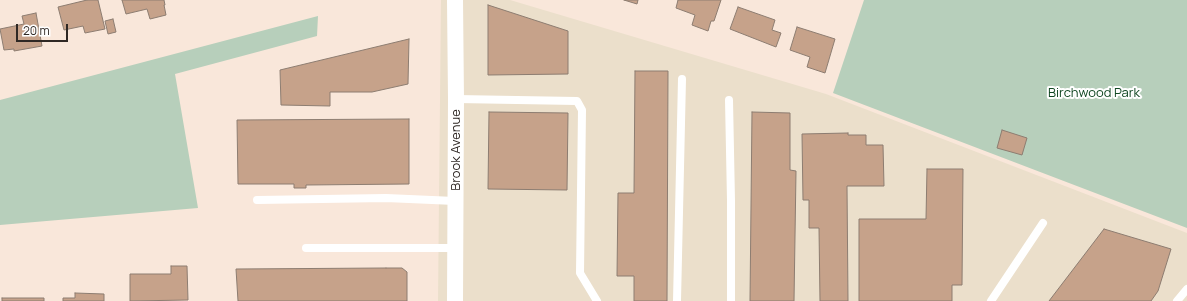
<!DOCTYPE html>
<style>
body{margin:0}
#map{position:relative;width:1187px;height:301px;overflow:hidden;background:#f9e7da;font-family:Manrope,sans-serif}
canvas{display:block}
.scale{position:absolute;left:16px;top:24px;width:52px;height:18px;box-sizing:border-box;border:2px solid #2f2824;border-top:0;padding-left:5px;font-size:12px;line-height:14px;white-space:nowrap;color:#2f2824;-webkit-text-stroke:3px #fff;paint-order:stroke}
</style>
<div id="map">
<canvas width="1187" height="301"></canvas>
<div class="scale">20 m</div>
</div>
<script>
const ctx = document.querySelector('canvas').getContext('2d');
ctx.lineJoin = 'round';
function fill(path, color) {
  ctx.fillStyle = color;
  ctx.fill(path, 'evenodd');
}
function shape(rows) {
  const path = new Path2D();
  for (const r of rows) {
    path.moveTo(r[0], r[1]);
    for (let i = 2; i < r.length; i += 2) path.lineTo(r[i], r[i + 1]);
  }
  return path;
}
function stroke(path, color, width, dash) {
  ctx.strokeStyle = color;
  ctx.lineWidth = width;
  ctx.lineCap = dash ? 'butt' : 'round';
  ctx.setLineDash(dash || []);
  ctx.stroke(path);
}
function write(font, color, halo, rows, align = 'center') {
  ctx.font = font + ' Manrope,sans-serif';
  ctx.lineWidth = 4;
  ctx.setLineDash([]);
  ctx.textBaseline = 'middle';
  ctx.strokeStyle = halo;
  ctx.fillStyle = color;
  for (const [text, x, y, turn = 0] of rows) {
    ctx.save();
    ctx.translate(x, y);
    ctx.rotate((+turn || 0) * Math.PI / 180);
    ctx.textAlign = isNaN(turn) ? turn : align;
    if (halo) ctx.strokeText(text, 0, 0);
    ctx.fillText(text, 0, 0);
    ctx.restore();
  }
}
const industrial = shape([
 [441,0,510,0,826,94,1187,233,1187,301,438,301]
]);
const green = shape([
 [864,0,1187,0,1187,228,833,93],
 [318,16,317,36,175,74,198,208,0,225,0,100]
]);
const building = shape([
 [87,0,98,0,105,29,85,33,83,26,64,30,58,7,87,0],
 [122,0,164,0,165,5,164,5,166,15,150,19,147,9,126,14,122,0],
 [624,0,638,0,637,4,624,0],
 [678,0,721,0,714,21,711,21,708,31,692,25,695,15,676,8,678,0],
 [488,5,568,31,568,74,488,75,488,5],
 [738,7,775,20,772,30,781,33,776,47,730,29,738,7],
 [36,13,42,46,14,51,14,49,4,50,0,29,24,24,22,16,36,13],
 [113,19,116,32,108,34,105,21,113,19],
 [797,27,835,39,825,73,807,67,810,57,790,50,797,27],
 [409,39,408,84,372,92,330,92,330,106,281,105,280,70,409,39],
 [635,71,668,71,667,301,634,301,634,276,617,276,618,193,634,193,635,71],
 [489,112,568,113,567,190,488,189,489,112],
 [752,112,790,113,790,170,796,171,794,301,750,301,752,112],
 [409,119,409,184,306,185,306,188,294,188,294,184,238,184,237,120,409,119],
 [1002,130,1027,138,1022,155,997,148,1002,130],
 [848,133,848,135,866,135,866,145,883,145,884,186,847,186,848,301,820,301,819,228,809,228,809,200,803,200,802,134,848,133],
 [927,169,963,169,962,285,952,285,952,301,859,301,859,219,926,219,927,169],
 [1104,229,1171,249,1158,291,1151,301,1049,301,1104,229],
 [171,266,187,266,188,300,130,301,130,274,171,274,171,266],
 [386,268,402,268,407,272,407,301,238,301,236,269,386,268],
 [75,293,104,294,104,301,63,301,63,298,75,298,75,293],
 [2,298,44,298,44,301,2,301,2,298]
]);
const lane = shape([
 [456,99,577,101,582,110,580,273,597,301],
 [729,100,731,201,731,301],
 [257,200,386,198,455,201],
 [306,248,455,248],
 [677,301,682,79],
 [991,301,1043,223],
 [1177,301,1187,289]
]);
const street = shape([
 [455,301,456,99,455,0]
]);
const parkNames = [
 ["Birchwood Park",1094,93]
];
const streetNames = [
 ["Brook Avenue",456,150,-90]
];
fill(industrial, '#ebdfcb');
fill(green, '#b7cfbb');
fill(building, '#c6a28a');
stroke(building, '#8d7d71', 1);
stroke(lane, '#fff', 8);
stroke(street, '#fff', 16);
write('13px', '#104722', '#fff', parkNames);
write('13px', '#2f2824', '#fff', streetNames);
</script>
